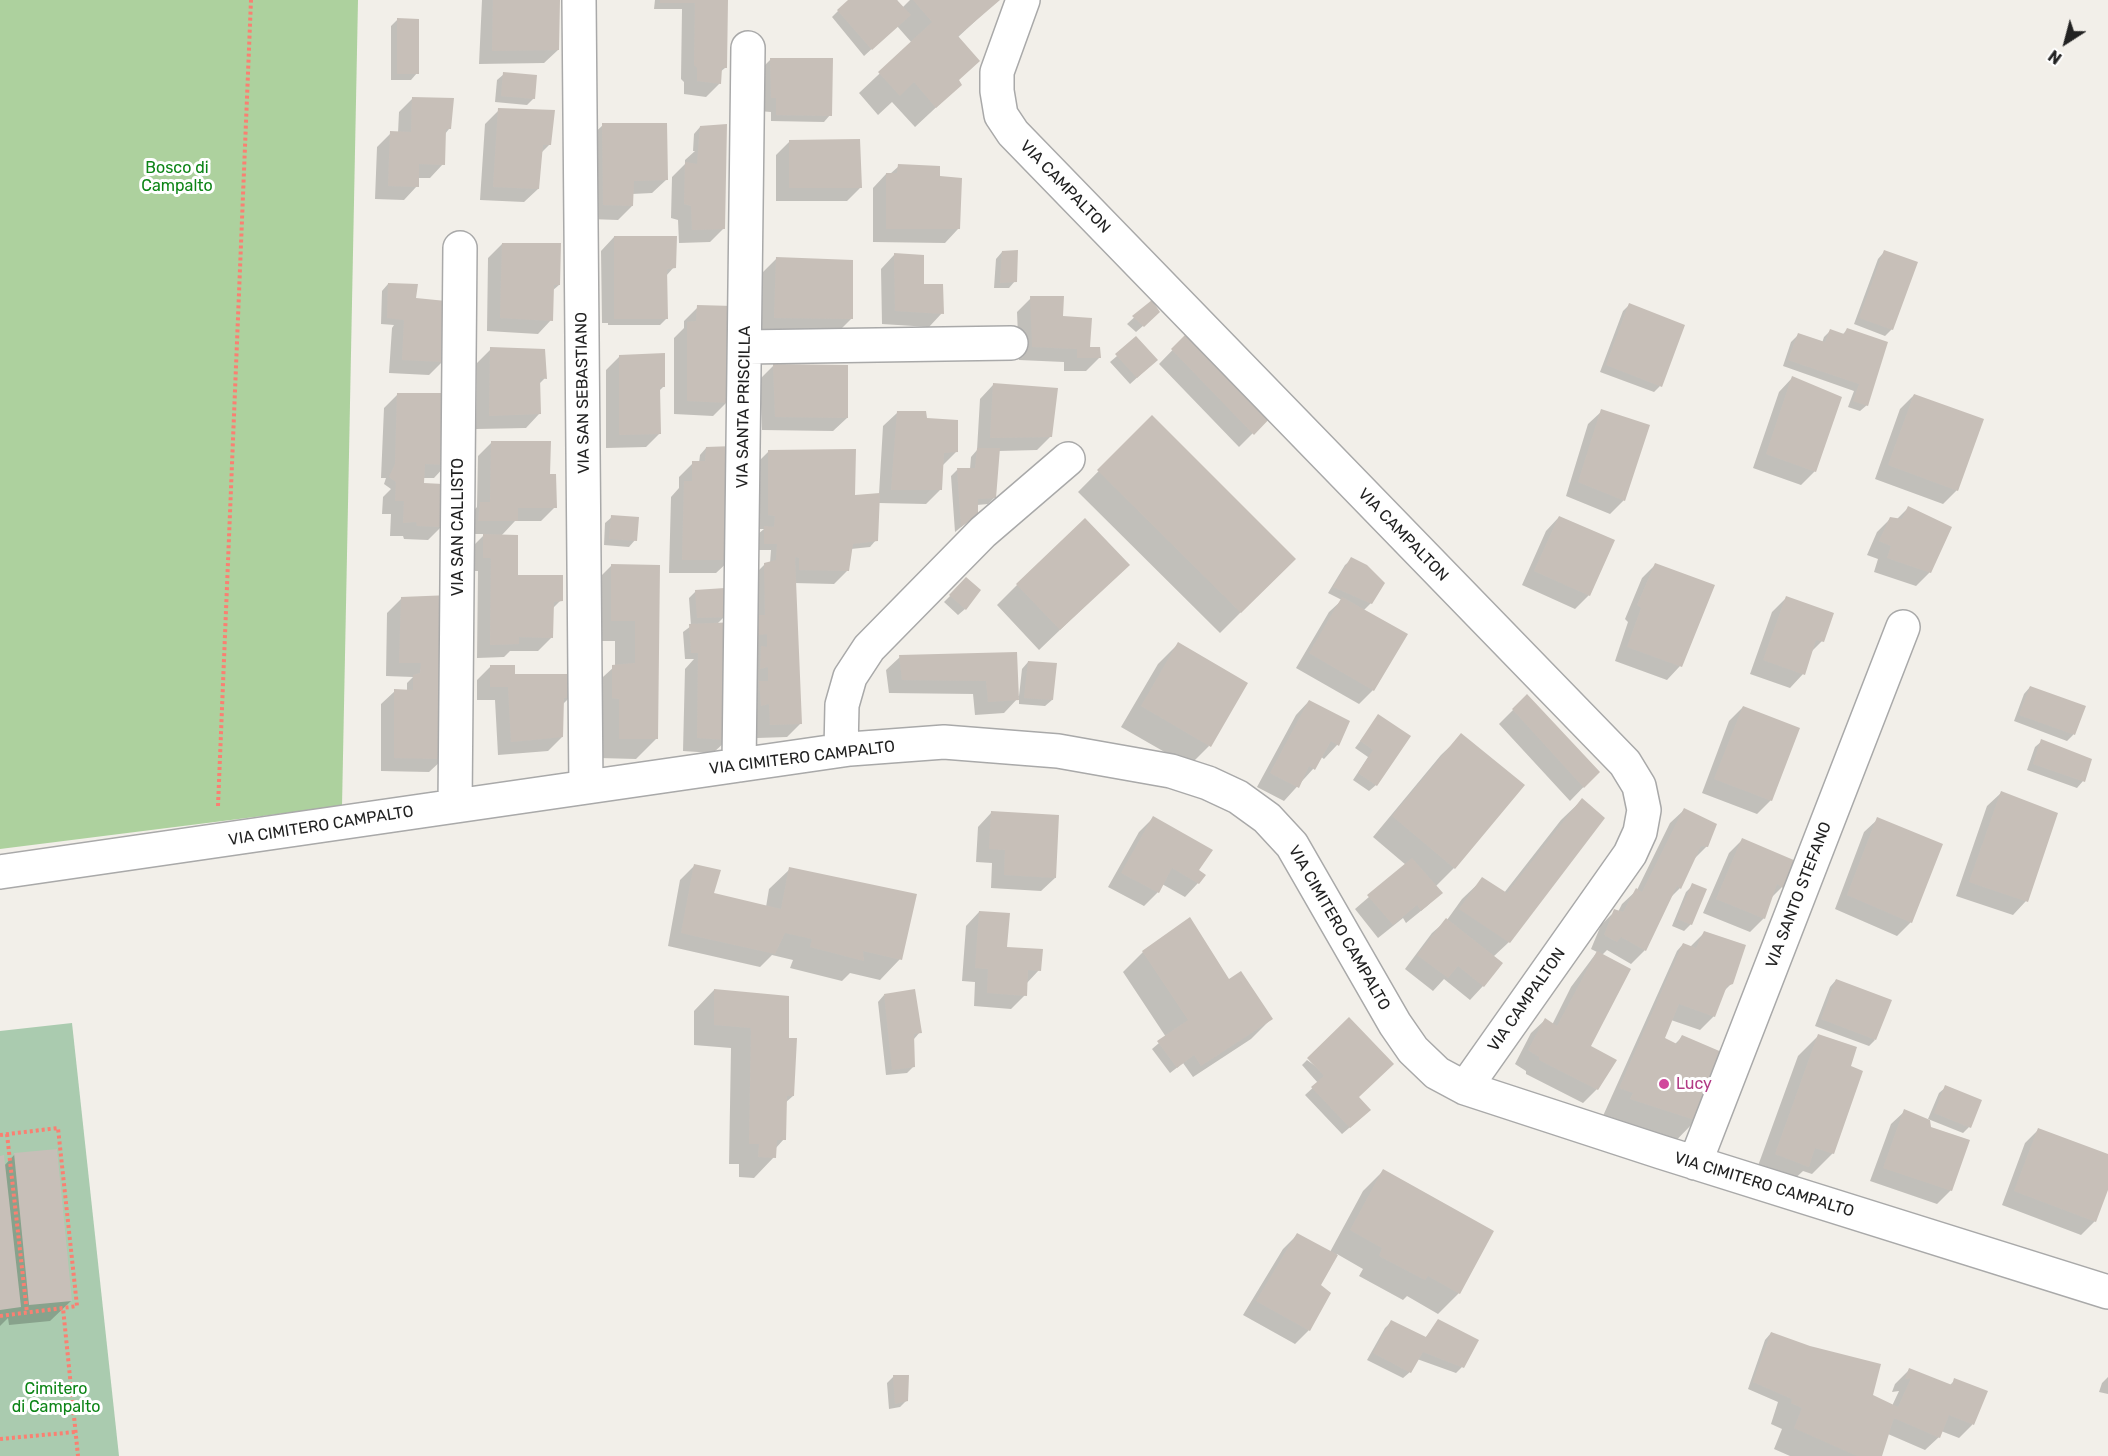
<!DOCTYPE html>
<style>
body{margin:0}
#map{position:relative;width:2108px;height:1456px;overflow:hidden;background:#f2efe9;font-family:Rubik,sans-serif}
canvas{display:block}
.north{position:absolute;left:2036px;top:12px;width:60px;height:60px;-webkit-text-stroke:4px #fff;paint-order:stroke;rotate:216deg;font-size:16px;font-weight:700;line-height:24px;text-align:center;color:#222}
.north::after{content:'';display:block;margin:auto;width:21px;height:27px;background:#222;clip-path:polygon(50% 0,100% 100%,50% 72%,0 100%)}
</style>
<div id="map">
<canvas width="2108" height="1456"></canvas>
<div class="north">N</div>
</div>
<script>
const ctx = document.querySelector('canvas').getContext('2d');
ctx.lineJoin = 'round';
function fill(path, color) {
  ctx.fillStyle = color;
  ctx.fill(path, 'evenodd');
}
function shape(rows) {
  const path = new Path2D();
  for (const r of rows) {
    path.moveTo(r[0], r[1]);
    for (let i = 2; i < r.length; i += 2) path.lineTo(r[i], r[i + 1]);
  }
  return path;
}
function stroke(path, color, width, dash) {
  ctx.strokeStyle = color;
  ctx.lineWidth = width;
  ctx.lineCap = dash ? 'butt' : 'round';
  ctx.setLineDash(dash || []);
  ctx.stroke(path);
}
function write(font, color, halo, rows, align = 'center') {
  ctx.font = font + ' Rubik,sans-serif';
  ctx.lineWidth = 6;
  ctx.setLineDash([]);
  ctx.textBaseline = 'middle';
  ctx.strokeStyle = halo;
  ctx.fillStyle = color;
  for (const [text, x, y, turn = 0] of rows) {
    ctx.save();
    ctx.translate(x, y);
    ctx.rotate((+turn || 0) * Math.PI / 180);
    ctx.textAlign = isNaN(turn) ? turn : align;
    if (halo) ctx.strokeText(text, 0, 0);
    ctx.fillText(text, 0, 0);
    ctx.restore();
  }
}
const forest = shape([
 [0,0,358,0,342,806,0,849]
]);
const cemetery = shape([
 [72,1023,119,1456,0,1456,0,1031]
]);
const shadow = shape([
 [482,0,559,0,558,50,544,63,479,64],
 [655,0,727,0,725,68,720,72,720,83,706,97,684,94,684,82,681,79,682,9,654,9],
 [849,0,897,0,902,8,910,0,998,0,957,38,958,81,960,85,915,127,892,102,878,115,859,93,912,43,897,26,864,56,832,17],
 [398,19,417,73,411,80,391,80,391,26],
 [771,59,830,115,824,122,771,121,771,112,758,111,757,73],
 [504,74,534,98,527,105,495,102,497,80],
 [413,98,449,129,445,134,443,164,430,178,418,178,417,186,404,200,375,199,377,147,391,133,398,133,399,112],
 [499,110,550,144,541,153,538,189,524,202,480,200,485,124],
 [603,125,666,180,652,193,632,194,632,206,618,220,590,219,589,138],
 [700,127,724,228,710,242,679,243,678,220,671,218,672,177,685,164,685,160,695,151,693,151,694,134],
 [790,141,860,188,847,201,776,201,776,155],
 [899,166,939,177,958,229,945,243,873,242,873,188,886,174,890,174],
 [614,237,674,267,666,276,667,318,660,325,608,325,608,323,602,323,601,251],
 [502,244,559,285,552,291,551,320,538,334,487,331,488,258],
 [1002,252,1015,281,1009,288,994,288,996,259],
 [1884,252,1892,329,1885,336,1854,324,1878,259],
 [894,255,923,286,942,313,929,327,882,324,881,269],
 [777,258,852,318,838,332,761,332,763,272],
 [388,284,414,302,443,361,429,375,389,373,392,328,394,325,381,324,382,291],
 [1031,298,1062,317,1088,349,1100,357,1086,371,1064,371,1064,362,1019,360,1017,312],
 [1151,302,1152,318,1136,332,1127,324],
 [1629,305,1660,386,1654,392,1600,372,1623,311],
 [698,307,727,402,713,416,674,414,674,338,684,328,684,321],
 [1831,330,1842,335,1847,330,1867,405,1860,411,1848,407,1854,391,1783,366,1791,342,1798,335,1822,343,1824,337],
 [1189,333,1271,415,1239,447,1159,364],
 [491,349,545,378,539,384,539,414,526,428,476,429,477,363],
 [1117,356,1150,366,1130,384,1110,362],
 [619,357,664,386,659,391,660,433,646,447,606,448,606,370],
 [774,365,847,418,833,431,762,430,760,379],
 [1792,378,1815,471,1801,485,1753,468,1779,392],
 [993,385,1051,436,1037,450,999,451,995,497,988,504,977,505,976,515,955,532,951,476,957,470,970,469,971,457,977,450,980,399],
 [397,395,447,464,434,478,423,478,423,484,442,526,428,540,404,539,403,536,390,536,391,514,382,514,383,497,391,489,384,484,386,478,381,478,384,408],
 [1914,395,1957,490,1943,504,1875,479,1900,409],
 [1602,411,1624,500,1610,514,1566,496,1588,424],
 [897,413,925,419,956,452,942,466,940,490,926,504,878,503,876,540,870,547,851,549,848,570,834,584,794,583,801,723,787,737,757,738,751,578,765,564,770,563,771,550,758,550,758,534,764,529,755,529,755,465,769,451,853,499,879,494,883,426],
 [1152,417,1294,559,1220,633,1078,492],
 [492,442,549,475,555,507,541,521,515,521,501,536,517,576,561,600,552,609,552,637,538,651,510,651,504,657,477,658,478,571,470,571,470,549,485,534,465,534,467,518,477,507,478,456],
 [706,448,730,560,716,573,669,573,671,497,679,488,679,477,693,463,699,463,700,455],
 [1908,508,1930,572,1916,586,1874,572,1878,559,1867,555,1877,532,1891,518,1897,519],
 [612,517,635,540,629,547,604,545,605,523],
 [1559,517,1589,595,1575,609,1522,585,1546,531],
 [1352,559,1371,603,1363,611,1373,690,1359,704,1296,668,1329,612,1342,600,1328,593,1345,565],
 [1656,564,1680,666,1667,680,1615,661,1628,622,1625,619,1642,578],
 [611,566,659,566,657,738,636,759,599,758,592,687,615,666,615,641,591,641,591,586],
 [967,579,965,609,958,615,944,602],
 [1017,585,1107,585,1039,650,997,605],
 [696,591,725,616,716,625,727,740,713,753,683,751,685,669,694,659,685,659,683,632,691,626,689,598],
 [450,597,443,759,429,772,381,771,381,704,395,691,407,691,407,683,413,677,386,676,387,613,401,599],
 [1786,598,1822,641,1810,653,1803,674,1790,688,1750,674,1772,612],
 [1178,644,1209,746,1189,766,1121,727,1158,664],
 [1015,653,1017,696,1019,696,1022,669,1028,662,1052,700,1045,706,1019,704,1019,697,1004,713,975,715,973,694,889,693,886,670,900,657],
 [491,666,571,696,562,705,562,737,548,751,498,755,495,700,477,700,477,680],
 [2030,687,2084,707,2073,735,2067,741,2014,721,2024,694],
 [1527,696,1598,772,1570,801,1499,724],
 [1309,701,1348,722,1337,745,1324,759,1320,756,1313,769,1284,801,1257,787,1296,715],
 [1743,707,1771,800,1757,814,1702,793,1729,721],
 [1379,716,1376,785,1369,791,1353,780,1368,757,1355,748],
 [1462,735,1454,868,1435,887,1440,893,1427,906,1406,923,1403,918,1378,938,1355,909,1406,865,1373,837,1441,755],
 [2042,741,2083,781,2077,788,2027,770,2035,747],
 [2001,793,2026,901,2013,915,1956,896,1987,806],
 [1582,800,1509,942,1493,957,1483,986,1470,1000,1444,979,1433,991,1405,969,1432,933,1447,920,1462,899,1483,879,1504,893,1561,820],
 [1684,810,1707,846,1693,860,1680,888,1669,899,1645,950,1631,964,1607,950,1602,955,1589,1047,1597,1089,1583,1103,1526,1074,1526,1071,1515,1064,1531,1033,1545,1020,1552,1025,1571,987,1597,952,1591,949,1601,925,1615,911,1618,912,1622,904,1637,890,1670,823],
 [991,813,1055,878,1041,891,991,888,992,863,976,862,978,827],
 [1153,818,1197,870,1198,883,1185,897,1162,884,1158,892,1144,906,1108,887,1139,832],
 [1878,819,1911,922,1897,936,1835,909,1864,832],
 [1743,839,1794,862,1782,887,1771,898,1764,918,1750,932,1703,913,1729,853],
 [694,866,712,894,766,907,769,889,790,869,900,959,880,980,850,973,842,981,790,968,793,960,772,955,760,967,668,946,680,880],
 [1693,885,1691,924,1684,931,1672,926,1686,892],
 [979,912,1006,948,1039,970,1026,984,1025,995,1011,1009,974,1006,975,982,962,981,966,926],
 [1704,933,1732,983,1723,992,1714,1016,1700,1030,1671,1020,1663,1039,1674,1045,1683,1036,1696,1120,1659,1158,1594,1136,1677,951,1683,944,1690,947],
 [1143,952,1229,981,1271,1019,1251,1039,1193,1077,1183,1063,1170,1073,1152,1049,1166,1037,1123,972],
 [1836,980,1875,1040,1869,1046,1815,1026,1830,987],
 [714,990,787,1040,793,1096,785,1103,784,1139,775,1149,774,1157,754,1178,739,1177,739,1164,729,1164,731,1048,694,1045,694,1011],
 [884,995,920,1032,914,1039,913,1067,907,1073,886,1075,878,1002],
 [1818,1036,1849,1067,1833,1153,1812,1174,1803,1171,1787,1186,1755,1174,1798,1056],
 [1307,1060,1358,1097,1363,1116,1342,1134,1305,1095,1318,1083,1302,1065],
 [1946,1087,1969,1127,1963,1133,1928,1119,1939,1093],
 [1905,1111,1951,1190,1937,1204,1870,1181,1891,1124],
 [2038,1130,2108,1156,2108,1185,2095,1221,2081,1235,2002,1205,2025,1143],
 [15,1154,71,1301,50,1321,9,1325,8,1318,0,1326,0,1157,4,1166],
 [1383,1171,1492,1232,1459,1293,1438,1314,1407,1296,1403,1300,1359,1276,1363,1269,1337,1254,1319,1286,1309,1330,1295,1344,1243,1315,1283,1249,1297,1235,1330,1252,1363,1191],
 [1439,1321,1462,1367,1456,1373,1417,1359,1410,1372,1403,1378,1367,1360,1385,1328,1391,1322,1425,1338],
 [1771,1333,1871,1396,1892,1406,1899,1391,1892,1392,1895,1384,1909,1370,1950,1385,1955,1380,1986,1392,1972,1425,1959,1438,1941,1431,1939,1437,1925,1450,1888,1434,1880,1456,1790,1456,1774,1449,1782,1429,1771,1424,1778,1402,1748,1389,1765,1340],
 [894,1376,907,1400,900,1407,889,1409,887,1383],
 [2108,1377,2108,1394,2099,1392,2102,1383]
]);
const building = shape([
 [493,0,560,0,559,50,492,51],
 [660,0,728,0,727,68,722,68,721,84,697,81,697,68,694,65,695,3,660,3],
 [848,0,897,0,911,15,872,50,837,10],
 [913,0,1000,0,958,36,980,61,959,80,962,85,936,108,914,82,900,96,878,72,932,22],
 [397,18,419,19,419,74,397,74],
 [770,58,833,58,832,116,776,115,776,98,771,98],
 [503,72,537,75,535,99,501,96],
 [412,97,454,98,451,129,446,129,445,165,419,164,419,187,388,186,390,131,411,132],
 [498,108,555,110,551,145,543,145,539,189,493,187],
 [602,123,667,123,668,180,634,181,633,206,603,205],
 [727,124,725,229,692,230,691,206,684,204,685,162,697,164,700,126],
 [860,139,862,188,789,188,789,140],
 [898,164,940,166,940,176,962,178,960,229,886,229,886,173,897,173],
 [614,236,677,236,676,268,667,269,668,319,614,319],
 [502,243,561,243,560,285,554,285,553,321,500,318],
 [1018,250,1017,282,1000,283,1002,251],
 [1884,250,1918,262,1893,330,1859,318],
 [894,253,924,255,924,284,943,284,944,314,895,311],
 [776,257,853,260,853,319,774,318],
 [388,283,418,284,416,298,446,301,444,362,402,360,404,320,387,318],
 [1030,296,1064,296,1063,316,1092,318,1090,347,1100,347,1101,358,1077,358,1077,349,1032,347],
 [1152,300,1160,312,1144,327,1132,316],
 [1629,303,1685,325,1662,387,1606,365],
 [697,305,733,306,729,403,687,401,687,322,696,321],
 [1847,328,1888,342,1868,406,1853,401,1859,384,1788,360,1798,333,1825,342,1830,329,1844,334],
 [1189,331,1273,415,1254,435,1171,349],
 [1136,336,1158,360,1137,378,1115,354],
 [490,347,545,349,547,379,540,378,541,414,489,416],
 [665,353,665,387,660,387,661,434,619,435,619,355],
 [773,364,848,365,848,418,775,417],
 [1792,376,1842,397,1816,472,1766,454],
 [993,383,1058,388,1052,437,990,438],
 [397,393,450,393,449,465,425,464,424,483,443,484,443,527,417,526,416,522,403,523,404,501,395,501,396,482,389,477,395,464],
 [1914,394,1984,419,1958,491,1888,465],
 [1601,409,1650,425,1625,501,1578,482],
 [897,411,926,411,927,418,958,420,958,452,944,453,942,490,891,490],
 [1152,415,1296,559,1241,613,1097,470],
 [491,441,551,441,550,474,556,474,557,508,518,508,518,521,478,521,480,502,490,502],
 [734,446,731,560,682,560,684,481,692,481,692,461,705,461,706,447],
 [977,448,1000,448,996,498,978,499,978,515,961,527,957,468,975,468],
 [856,449,855,495,880,493,878,541,853,544,849,571,799,570,799,558,795,557,802,724,770,725,769,704,761,706,759,681,768,681,768,667,760,669,761,646,767,647,767,634,758,635,759,615,765,615,764,563,776,560,777,544,764,544,764,526,774,527,775,516,768,515,768,450],
 [1908,506,1952,527,1931,573,1887,558,1891,546,1879,541,1890,517,1902,519],
 [611,515,639,517,637,541,609,539],
 [1559,516,1615,540,1590,596,1534,571],
 [1085,518,1130,565,1060,630,1016,584],
 [483,534,518,535,518,575,563,575,563,601,554,602,553,638,519,637,519,644,490,645,491,558,483,558],
 [1351,557,1367,565,1385,583,1372,604,1333,587],
 [1655,563,1715,585,1682,667,1627,647,1641,608,1637,605],
 [611,564,660,565,658,739,619,739,619,699,612,698,612,665,635,663,635,621,611,621],
 [966,577,981,590,966,610,949,595],
 [725,588,726,617,697,618,695,590],
 [451,595,444,759,394,758,394,689,413,690,413,675,420,673,421,663,399,663,401,597],
 [1786,596,1834,613,1824,642,1816,640,1805,675,1763,660],
 [1342,597,1408,634,1374,691,1309,653],
 [737,622,728,740,697,738,698,653,691,653,689,624],
 [1178,642,1248,683,1211,747,1141,706],
 [1017,652,1019,700,988,702,986,681,902,680,899,655],
 [1028,661,1057,663,1053,700,1024,698],
 [490,665,515,665,515,674,572,674,573,697,564,698,563,737,511,742,508,687,490,687],
 [2030,686,2086,706,2075,735,2019,715],
 [1527,694,1600,772,1584,788,1512,709],
 [1309,700,1350,721,1339,746,1331,741,1315,770,1309,766,1299,788,1270,773],
 [1743,706,1800,728,1772,801,1714,779],
 [1378,714,1411,736,1377,786,1358,773,1373,750,1360,741],
 [1461,733,1525,785,1455,869,1392,816],
 [2041,739,2092,759,2085,782,2033,764],
 [2001,791,2058,813,2028,902,1969,882],
 [1582,798,1605,818,1510,943,1459,909,1482,877,1507,893],
 [1684,808,1717,824,1708,847,1701,846,1681,889,1677,886,1646,951,1621,937,1617,942,1604,935,1614,909,1623,912,1636,888,1642,892],
 [991,811,1059,815,1056,878,1004,875,1005,850,989,849],
 [1153,816,1213,850,1199,870,1206,875,1199,884,1172,868,1159,893,1121,873],
 [1877,817,1943,844,1912,923,1847,895],
 [1742,838,1796,861,1783,888,1777,884,1765,919,1716,899],
 [1412,858,1443,893,1421,911,1417,905,1393,925,1367,895],
 [694,864,721,870,714,893,781,909,789,867,917,894,902,960,863,951,864,961,810,947,812,939,785,933,775,954,681,933],
 [1692,883,1707,889,1692,925,1677,919],
 [979,911,1010,913,1007,947,1043,949,1041,971,1028,970,1027,996,987,993,988,969,975,968],
 [1190,917,1229,979,1241,971,1273,1019,1201,1066,1194,1055,1177,1068,1157,1041,1188,1020,1142,951],
 [1446,918,1503,963,1484,987,1458,966,1448,978,1417,955],
 [1704,931,1746,945,1733,984,1727,986,1715,1017,1679,1004,1665,1038,1677,1044,1682,1035,1724,1053,1698,1121,1630,1099,1633,1093,1619,1088,1683,943,1696,948],
 [1597,951,1631,969,1591,1046,1617,1060,1598,1090,1539,1060,1539,1057,1528,1050,1545,1018,1557,1026],
 [1836,979,1892,1000,1876,1040,1821,1019],
 [714,989,789,996,789,1038,797,1038,794,1096,787,1096,786,1140,777,1140,776,1158,758,1157,759,1144,749,1144,751,1028,714,1025],
 [915,989,922,1033,914,1034,915,1067,892,1070,884,994],
 [1349,1017,1394,1064,1359,1097,1371,1110,1350,1128,1311,1087,1324,1076,1307,1058],
 [1818,1034,1857,1047,1851,1066,1863,1071,1834,1154,1815,1148,1809,1167,1775,1154],
 [1945,1085,1982,1100,1971,1128,1934,1113],
 [1904,1109,1930,1120,1931,1127,1970,1140,1952,1191,1883,1168],
 [2038,1128,2108,1154,2108,1190,2096,1222,2014,1191],
 [57,1149,72,1301,29,1305,14,1153],
 [4,1155,21,1307,0,1310,0,1156],
 [1383,1169,1494,1231,1460,1294,1428,1276,1425,1280,1379,1256,1382,1248,1350,1230],
 [1297,1233,1338,1255,1321,1285,1331,1293,1310,1331,1256,1301],
 [1438,1319,1479,1340,1464,1368,1423,1352,1411,1373,1373,1353,1391,1320,1426,1337],
 [1771,1332,1810,1346,1881,1364,1873,1395,1898,1407,1911,1378,1905,1379,1909,1368,1952,1385,1954,1378,1988,1391,1974,1425,1949,1415,1940,1438,1894,1418,1882,1456,1857,1456,1794,1428,1802,1408,1791,1403,1792,1399,1753,1382],
 [893,1375,909,1375,908,1401,895,1404]
]);
const path = shape([
 [218,806,251,0],
 [7,1134,27,1313],
 [0,1135,58,1128,77,1306,63,1308],
 [0,1316,63,1308,78,1456],
 [0,1439,75,1432]
]);
const minor = shape([
 [579,0,586,787],
 [1023,0,997,72,997,91,1001,115,1013,133,1625,763,1639,786,1644,810,1640,832,1630,854,1465,1088],
 [745,347,1011,343],
 [841,750,842,705,850,677,869,648,983,532,1068,459],
 [739,765,748,48],
 [455,806,460,248],
 [0,872,850,749,944,742,1058,751,1171,771,1208,783,1238,797,1267,818,1292,845,1395,1024,1413,1050,1437,1073,1465,1088,1661,1152,2108,1292],
 [1695,1163,1903,627]
]);
const markers = [
 [1664,1084,6,"#d1479c"]
];
const parkNames = [
 ["Bosco di",177,168],
 ["Campalto",177,186],
 ["Cimitero",56,1389],
 ["di Campalto",56,1407]
];
const streetNames = [
 ["VIA CAMPALTON",1065,187,46],
 ["VIA SAN SEBASTIANO",583,393,-91],
 ["VIA SANTA PRISCILLA",744,407,-89],
 ["VIA SAN CALLISTO",458,527,-90],
 ["VIA CAMPALTON",1403,535,46],
 ["VIA CIMITERO CAMPALTO",802,758,-7],
 ["VIA CIMITERO CAMPALTO",321,826,-9],
 ["VIA SANTO STEFANO",1799,895,-69],
 ["VIA CIMITERO CAMPALTO",1339,928,60],
 ["VIA CAMPALTON",1527,1000,-55],
 ["VIA CIMITERO CAMPALTO",1764,1185,17]
];
const hotelNames = [
 ["Lucy",1676,1084]
];
fill(forest, '#add19e');
fill(cemetery, '#aacbaf');
fill(shadow, '#0003');
fill(building, '#c7bfb8');
stroke(minor, '#a9a9a9', 36);
stroke(path, '#fa8072', 4, [3, 3]);
stroke(minor, '#fff', 33);
for (const [x, y, r, color] of markers) {
  const dot = new Path2D();
  dot.arc(x, y, r, 0, 2 * Math.PI);
  ctx.fillStyle = color;
  ctx.fill(dot);
  stroke(dot, '#fff', 2);
}
write('16px', '#0c8416', '#fff', parkNames);
write('16px', '#222', '#fff', streetNames);
write('16px', '#b23c85', '#fff', hotelNames, 'left');
</script>
